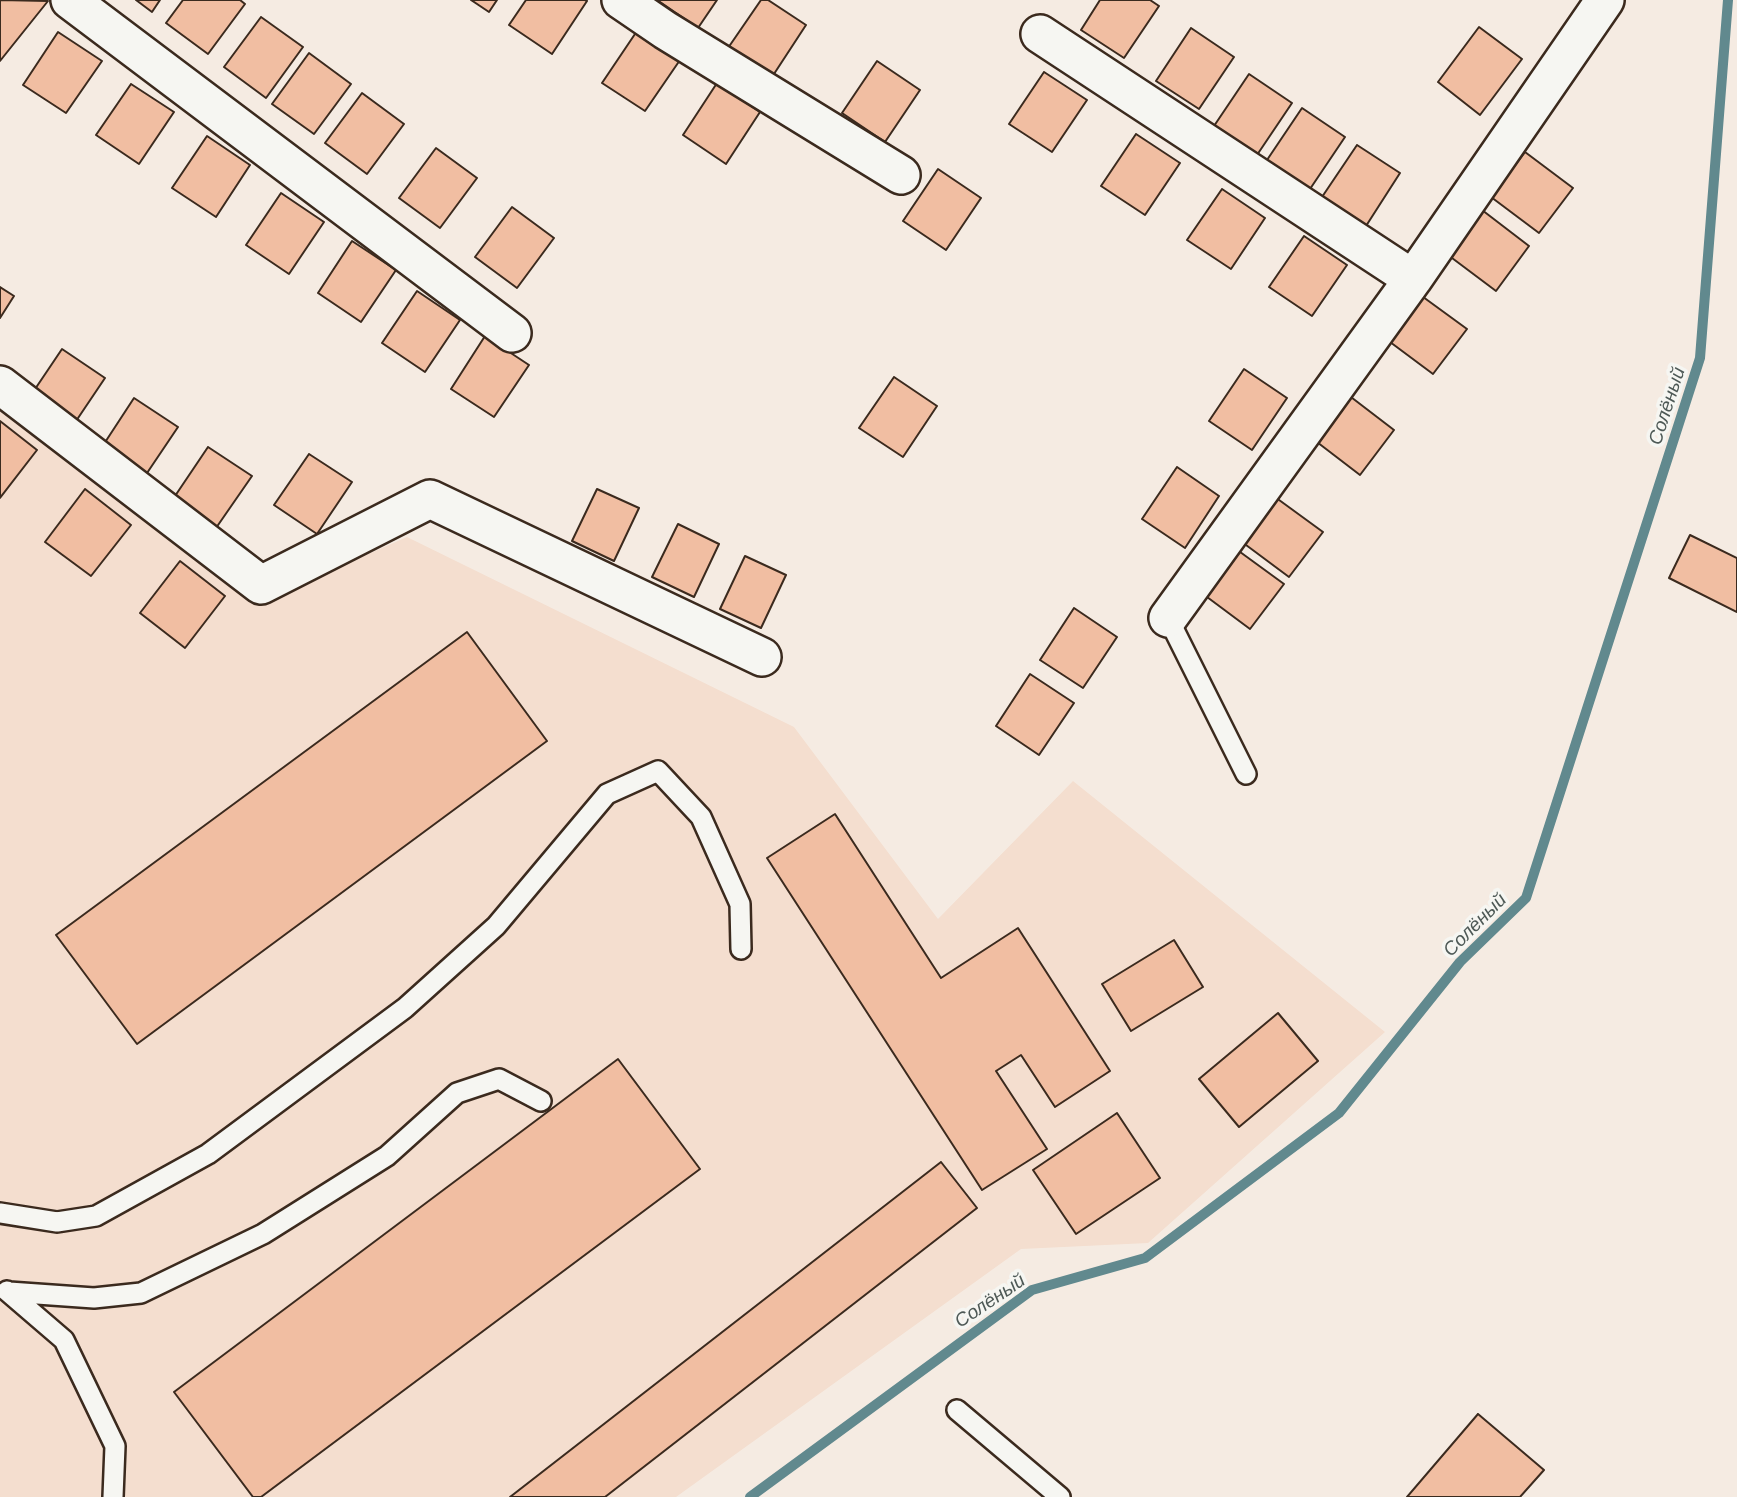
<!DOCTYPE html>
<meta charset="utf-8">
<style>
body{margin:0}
canvas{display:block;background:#f5ebe2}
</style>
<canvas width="1737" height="1497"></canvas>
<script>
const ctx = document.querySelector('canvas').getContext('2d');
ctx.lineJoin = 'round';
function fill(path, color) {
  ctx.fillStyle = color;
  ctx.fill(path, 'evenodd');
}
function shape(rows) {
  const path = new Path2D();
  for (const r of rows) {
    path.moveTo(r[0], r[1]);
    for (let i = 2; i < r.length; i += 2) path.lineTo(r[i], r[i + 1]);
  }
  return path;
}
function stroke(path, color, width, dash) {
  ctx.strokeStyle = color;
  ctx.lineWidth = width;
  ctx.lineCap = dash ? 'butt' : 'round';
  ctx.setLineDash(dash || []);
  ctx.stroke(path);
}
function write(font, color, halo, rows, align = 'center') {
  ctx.font = font + ' Mali,sans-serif';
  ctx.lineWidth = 7;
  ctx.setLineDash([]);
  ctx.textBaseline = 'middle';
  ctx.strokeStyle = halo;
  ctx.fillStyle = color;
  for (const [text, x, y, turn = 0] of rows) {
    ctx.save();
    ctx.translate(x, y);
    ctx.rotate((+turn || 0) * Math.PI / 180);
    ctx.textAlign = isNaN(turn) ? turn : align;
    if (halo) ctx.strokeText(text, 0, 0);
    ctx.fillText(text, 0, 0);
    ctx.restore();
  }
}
const built = shape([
 [0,398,261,601,407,537,794,727,938,919,1073,781,1385,1032,1148,1243,1021,1249,676,1497,0,1497]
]);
const stream = shape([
 [750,1497,1032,1290,1145,1258,1339,1113,1460,962,1526,898,1700,358,1728,0]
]);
const building = shape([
 [0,0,48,1,0,61,0,0],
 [136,0,160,0,152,12,136,0],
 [183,0,240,0,245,4,208,54,166,23,183,0],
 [471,0,497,0,489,12,471,0],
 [526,0,585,0,587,1,552,54,509,25,526,0],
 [657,0,717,0,698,28,657,0],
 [761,0,768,0,806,25,772,77,728,48,761,0],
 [1100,0,1150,0,1159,6,1124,58,1081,30,1100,0],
 [261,17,303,47,266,98,224,67,261,17],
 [1479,27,1522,59,1480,115,1438,82,1479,27],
 [1191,28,1234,57,1199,109,1156,81,1191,28],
 [637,31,680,60,645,111,602,83,637,31],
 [58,32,102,61,66,113,23,85,58,32],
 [309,53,351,84,314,134,272,104,309,53],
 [877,61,920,90,885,142,842,113,877,61],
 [1044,72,1087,100,1052,152,1009,124,1044,72],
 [1249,74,1292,103,1257,155,1214,126,1249,74],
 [717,83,760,112,726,164,683,135,717,83],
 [131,84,174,112,139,164,96,135,131,84],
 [362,93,404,124,367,174,325,143,362,93],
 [1302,108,1345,137,1310,189,1267,160,1302,108],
 [1136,134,1180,163,1145,215,1101,186,1136,134],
 [207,136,250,165,216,217,172,188,207,136],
 [1357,145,1400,173,1366,226,1322,197,1357,145],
 [436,148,477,178,440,228,399,198,436,148],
 [1525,152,1573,188,1539,233,1491,197,1525,152],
 [938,169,981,198,946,250,903,221,938,169],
 [1222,189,1265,218,1231,269,1187,240,1222,189],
 [281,193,324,222,289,274,246,245,281,193],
 [512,207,554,238,517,288,475,257,512,207],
 [1482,210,1529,246,1496,291,1448,255,1482,210],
 [1304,236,1347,265,1312,316,1269,287,1304,236],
 [352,241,396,270,361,322,318,293,352,241],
 [0,287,14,296,0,318,0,287],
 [417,291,460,320,425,372,382,343,417,291],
 [1419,294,1467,329,1433,374,1386,339,1419,294],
 [485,336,529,365,494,417,451,389,485,336],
 [62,349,105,378,70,430,27,401,62,349],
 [1244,369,1287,398,1252,450,1209,421,1244,369],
 [894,377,937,406,903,457,859,428,894,377],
 [1347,394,1394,430,1360,475,1313,439,1347,394],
 [134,398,178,427,143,479,100,450,134,398],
 [0,421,37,450,0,498,0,421],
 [208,447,252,476,216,528,173,499,208,447],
 [309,454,352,482,317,534,274,505,309,454],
 [1177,467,1219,496,1185,548,1142,519,1177,467],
 [85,489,131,525,91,576,45,542,85,489],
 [597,489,639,508,614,561,572,541,597,489],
 [1275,497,1323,532,1289,577,1242,542,1275,497],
 [678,524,719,544,694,597,652,577,678,524],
 [1690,535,1737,558,1737,612,1669,578,1690,535],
 [1236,549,1284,584,1250,629,1203,594,1236,549],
 [745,556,786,575,761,628,720,609,745,556],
 [180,561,225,596,185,648,140,613,180,561],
 [1074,608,1117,637,1083,688,1040,660,1074,608],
 [467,632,547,741,137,1044,56,935,467,632],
 [1030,674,1074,703,1039,755,996,726,1030,674],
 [835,814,941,978,1018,928,1110,1071,1055,1107,1021,1055,996,1071,1047,1149,982,1190,767,858,835,814],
 [1174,940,1203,987,1131,1031,1102,984,1174,940],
 [1278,1013,1318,1061,1239,1127,1199,1079,1278,1013],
 [618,1059,700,1169,261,1497,253,1497,174,1392,618,1059],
 [1117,1113,1160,1178,1076,1234,1033,1170,1117,1113],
 [941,1162,977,1208,605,1497,510,1497,941,1162],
 [1478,1414,1544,1470,1520,1497,1407,1497,1478,1414]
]);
const service = shape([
 [1168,618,1246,774],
 [0,1213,57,1222,96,1216,208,1154,405,1008,496,926,607,794,658,771,701,817,740,904,741,949],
 [7,1291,64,1340,115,1446,113,1497],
 [9,1292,94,1298,141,1293,263,1234,387,1156,457,1093,499,1079,541,1101],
 [957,1410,1060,1497]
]);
const minor = shape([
 [70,0,512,333],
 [621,0,665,30,901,175],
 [1040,34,1413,279],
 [0,385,261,585,430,499,762,657],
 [1168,618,1413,279,1605,0]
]);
const waterNames = [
 ["Солёный",1667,406,-72],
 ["Солёный",1475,925,-45],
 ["Солёный",990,1301,-34]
];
fill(built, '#f4decf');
stroke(stream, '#61898e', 10);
fill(building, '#f1bea2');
stroke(building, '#3b2a1e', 2);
stroke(service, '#3b2a1e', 24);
stroke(minor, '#3b2a1e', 42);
stroke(service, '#f6f6f2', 19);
stroke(minor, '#f6f6f2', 37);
write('italic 19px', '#4e5956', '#f6f6f2', waterNames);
</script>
